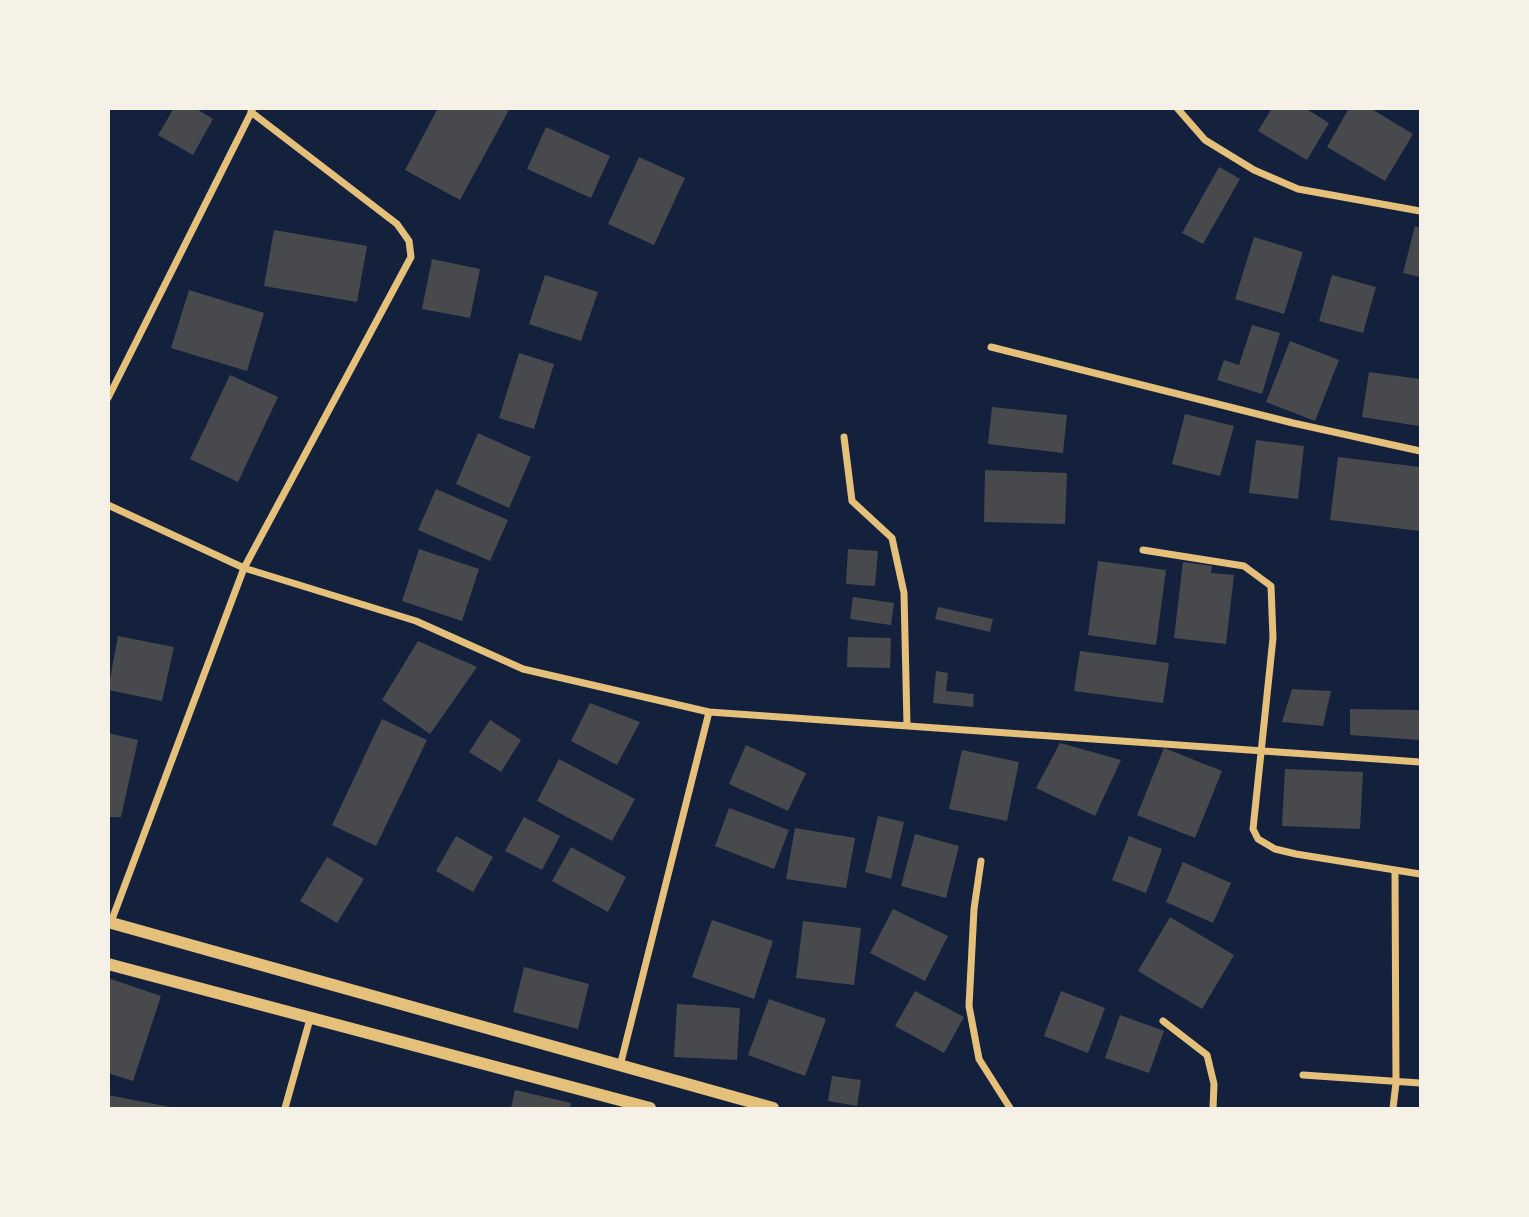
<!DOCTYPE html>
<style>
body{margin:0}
#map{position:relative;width:1529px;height:1217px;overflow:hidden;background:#14213d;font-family:"DM Sans",sans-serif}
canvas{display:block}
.frame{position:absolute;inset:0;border:110px solid #f6f1e7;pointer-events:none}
</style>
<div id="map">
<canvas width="1529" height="1217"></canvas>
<div class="frame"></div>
</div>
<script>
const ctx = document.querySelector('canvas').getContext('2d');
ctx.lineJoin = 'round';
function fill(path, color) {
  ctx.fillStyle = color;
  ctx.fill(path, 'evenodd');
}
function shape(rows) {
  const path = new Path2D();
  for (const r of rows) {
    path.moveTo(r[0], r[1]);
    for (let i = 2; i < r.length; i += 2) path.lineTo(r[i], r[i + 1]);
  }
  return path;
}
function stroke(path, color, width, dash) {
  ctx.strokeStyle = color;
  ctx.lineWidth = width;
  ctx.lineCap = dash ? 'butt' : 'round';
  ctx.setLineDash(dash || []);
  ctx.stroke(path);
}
const building = shape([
 [174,108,195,108,213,119,193,155,158,135],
 [438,108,509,110,460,200,405,170],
 [1272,108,1305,108,1329,123,1307,160,1258,131],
 [1349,108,1370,108,1413,134,1385,181,1327,147],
 [546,127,610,156,591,198,527,169],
 [639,157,685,178,654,245,608,224],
 [1219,167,1240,179,1203,244,1182,233],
 [1415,226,1420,228,1420,277,1403,273],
 [274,230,367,246,357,302,264,286],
 [1254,237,1303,252,1284,314,1235,299],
 [432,259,480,269,470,318,422,309],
 [545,275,598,292,581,341,529,324],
 [1332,275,1376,287,1363,333,1319,321],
 [189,290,264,313,247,371,171,348],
 [1252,325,1280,333,1262,394,1217,380,1224,360,1239,365],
 [1290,341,1339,360,1315,421,1266,402],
 [519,353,554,364,534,429,499,418],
 [1369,372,1420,379,1419,426,1362,417],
 [230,375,278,397,238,482,190,459],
 [992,407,1067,415,1063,453,988,444],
 [1185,414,1234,426,1220,476,1172,464],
 [478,433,531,457,509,508,456,484],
 [1256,440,1304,446,1298,499,1249,493],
 [1338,457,1420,467,1420,531,1330,520],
 [985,470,1067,473,1065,524,984,522],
 [436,489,508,520,490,561,418,530],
 [419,549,479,569,462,621,402,601],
 [848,549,878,551,875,586,846,584],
 [1098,561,1166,570,1156,645,1088,635],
 [1183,562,1212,566,1211,573,1234,575,1226,644,1174,638],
 [853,597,894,603,891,625,850,619],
 [938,607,993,619,990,632,935,619],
 [118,636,174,647,162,701,108,690],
 [848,637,891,638,890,668,847,667],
 [418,641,477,667,430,734,382,700],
 [1080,651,1169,663,1163,703,1074,691],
 [936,671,948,673,946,691,974,694,973,707,933,703],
 [1292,689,1331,691,1323,726,1282,722],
 [590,703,640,722,617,765,571,741],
 [1350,709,1420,710,1420,740,1350,735],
 [382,719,427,740,376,846,332,825],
 [490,720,521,740,501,772,469,752],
 [108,733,138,740,121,817,108,817],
 [1060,743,1121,760,1095,816,1036,788],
 [746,745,806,773,788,811,729,784],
 [1164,748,1222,771,1195,838,1137,815],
 [962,750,1019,762,1007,821,949,809],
 [559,759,635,799,612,841,537,801],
 [1285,769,1363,772,1360,829,1282,826],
 [729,808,789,830,774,869,715,846],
 [878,816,904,822,891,879,865,872],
 [524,817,560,836,542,870,505,851],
 [795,828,855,838,846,888,786,879],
 [915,834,959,846,946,898,901,886],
 [456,836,493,857,473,892,436,871],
 [1129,836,1162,849,1146,893,1112,880],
 [571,847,626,877,608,912,552,881],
 [327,857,364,879,337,923,300,901],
 [1183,862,1231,883,1213,923,1166,902],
 [893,909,948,936,925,981,870,953],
 [1170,917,1234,955,1202,1009,1138,971],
 [712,920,773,941,754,999,692,977],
 [803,921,861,928,854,985,796,978],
 [524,967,589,984,578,1029,513,1012],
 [108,978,161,996,133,1081,108,1073],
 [915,991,964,1017,944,1053,895,1026],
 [1061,991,1105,1008,1088,1053,1044,1036],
 [769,999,826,1019,805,1076,748,1055],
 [677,1004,740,1008,737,1060,674,1057],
 [1120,1015,1164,1031,1149,1073,1105,1058],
 [832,1076,861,1080,857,1106,828,1101],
 [515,1090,571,1103,570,1108,511,1108],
 [108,1095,170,1107,170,1108,108,1108]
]);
const minor = shape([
 [1177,108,1205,140,1254,170,1298,189,1420,211],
 [991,347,1293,423,1420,451],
 [108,398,252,111],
 [844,437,852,501,892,538,904,593,907,725],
 [108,505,244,568,416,621,523,669,709,712,1420,762],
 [1143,550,1244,566,1271,586,1273,638,1253,829,1258,839,1275,849,1296,854,1420,874],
 [981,861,974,909,969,1006,979,1059,1010,1108],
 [111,922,244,568,411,257,409,241,397,224,251,112],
 [1163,1021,1207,1055,1214,1084,1213,1108],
 [620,1066,709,712],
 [1303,1075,1420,1083],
 [285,1108,310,1019],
 [1393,1108,1396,1083,1395,872]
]);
const tertiary = shape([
 [108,922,773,1108],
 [108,964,650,1108]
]);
fill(building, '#48494c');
stroke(minor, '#e5c07b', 7);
stroke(tertiary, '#e5c07b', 12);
</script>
